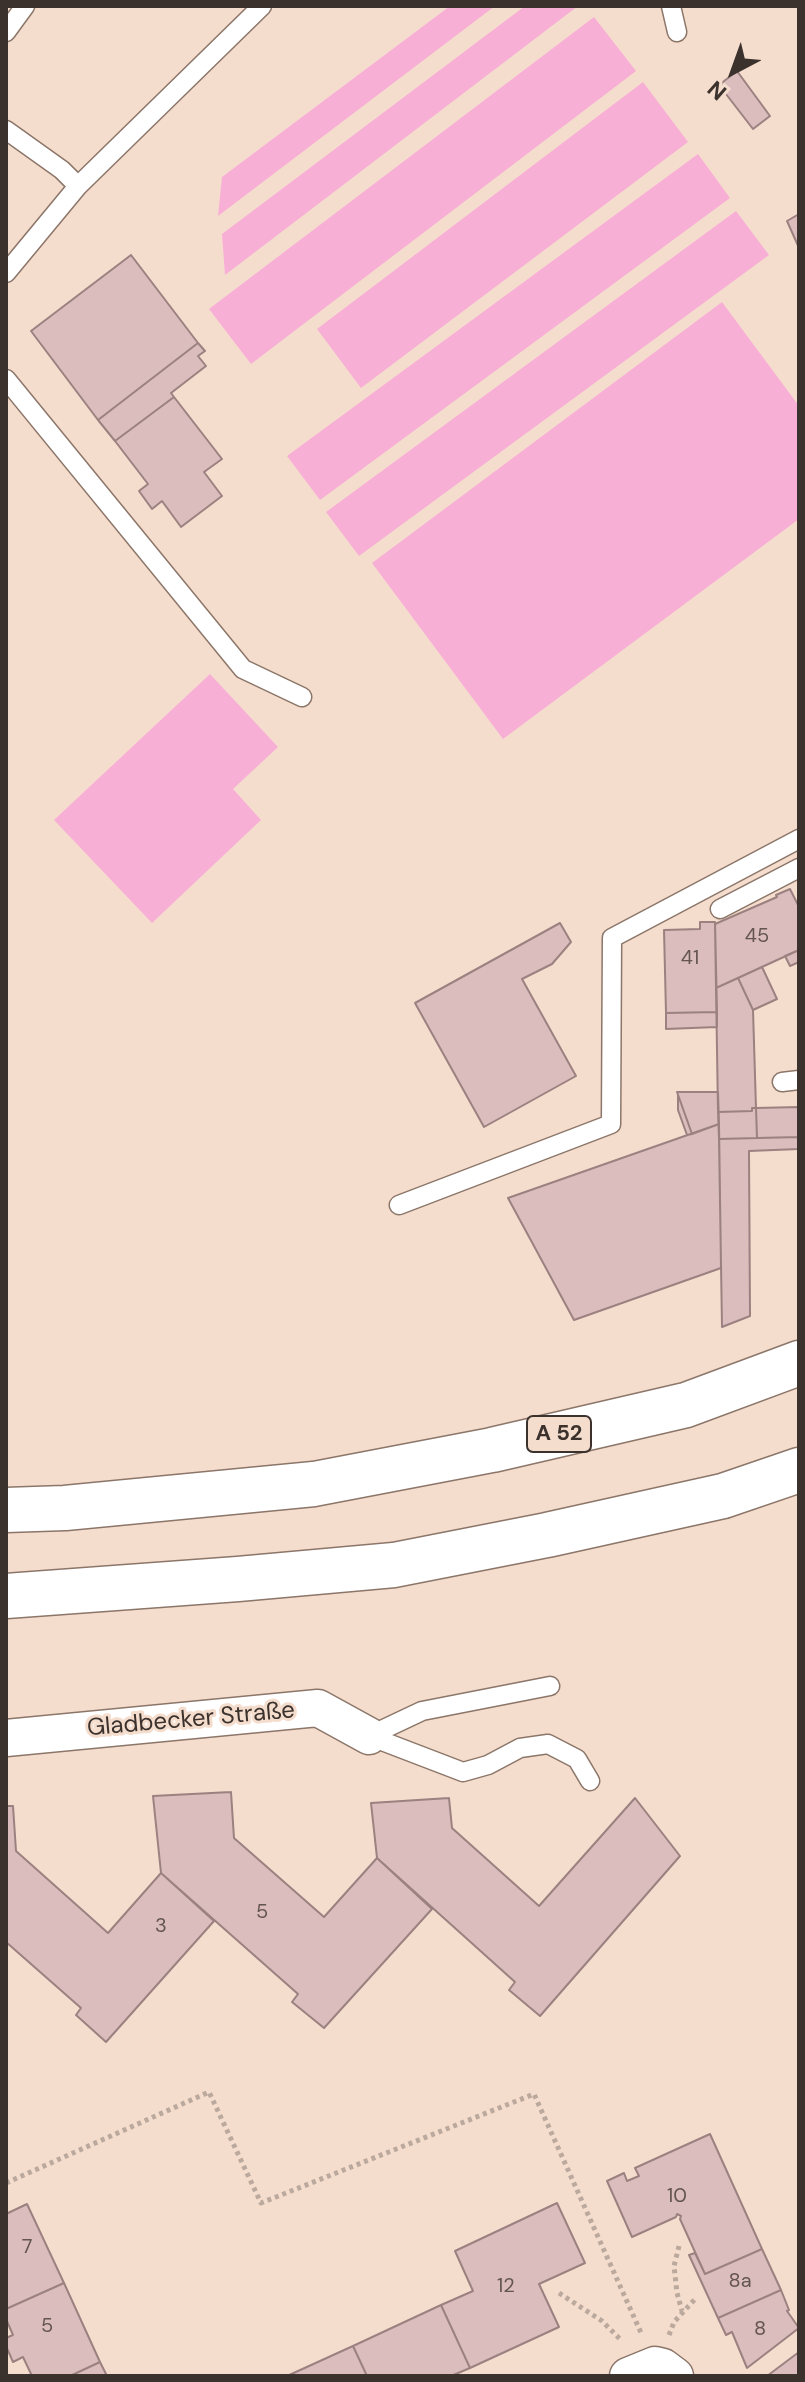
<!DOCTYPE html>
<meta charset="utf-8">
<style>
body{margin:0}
#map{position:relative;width:805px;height:2382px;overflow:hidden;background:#f5ddce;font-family:"DM Sans",sans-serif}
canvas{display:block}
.frame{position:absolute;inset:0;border:8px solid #3c322d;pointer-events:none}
.north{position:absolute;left:693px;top:32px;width:80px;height:80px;-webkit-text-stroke:6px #f5ddce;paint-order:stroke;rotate:221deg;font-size:22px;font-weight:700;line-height:32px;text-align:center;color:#3c322d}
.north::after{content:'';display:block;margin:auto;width:28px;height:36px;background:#3c322d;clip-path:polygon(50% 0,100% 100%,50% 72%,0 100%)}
</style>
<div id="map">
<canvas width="805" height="2382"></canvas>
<div class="frame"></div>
<div class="north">N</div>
</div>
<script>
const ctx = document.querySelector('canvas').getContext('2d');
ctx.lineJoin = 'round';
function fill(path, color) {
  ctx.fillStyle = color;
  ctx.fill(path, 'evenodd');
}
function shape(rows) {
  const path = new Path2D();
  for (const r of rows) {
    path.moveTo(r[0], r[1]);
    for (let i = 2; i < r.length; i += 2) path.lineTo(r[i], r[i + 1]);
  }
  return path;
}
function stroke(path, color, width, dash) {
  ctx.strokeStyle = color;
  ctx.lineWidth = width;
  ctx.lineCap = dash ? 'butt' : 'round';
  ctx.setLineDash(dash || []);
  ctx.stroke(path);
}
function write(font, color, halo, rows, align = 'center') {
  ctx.font = font + ' "DM Sans",sans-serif';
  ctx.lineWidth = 6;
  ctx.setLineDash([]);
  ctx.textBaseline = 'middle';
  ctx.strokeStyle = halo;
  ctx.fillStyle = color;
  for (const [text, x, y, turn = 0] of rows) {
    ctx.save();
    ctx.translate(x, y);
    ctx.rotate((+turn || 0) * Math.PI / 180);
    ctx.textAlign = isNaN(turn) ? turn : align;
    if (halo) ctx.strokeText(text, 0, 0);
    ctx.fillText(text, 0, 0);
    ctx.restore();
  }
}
const water = shape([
 [450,6,495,6,218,216,222,177],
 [525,6,578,6,225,275,222,234],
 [594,17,636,71,251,364,209,309],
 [643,82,688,142,361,388,317,329],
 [698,154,730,198,320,500,287,456],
 [736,211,769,255,359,556,326,512],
 [722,302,799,406,799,519,503,739,372,563],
 [210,674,278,747,233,789,261,820,152,923,54,820]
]);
const building = shape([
 [737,71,770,116,753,129,719,85,737,71],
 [799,214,799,248,787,221,799,214],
 [131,255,198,343,98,420,31,331,131,255],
 [198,343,205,351,198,356,206,366,171,393,174,397,115,441,98,420,198,343],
 [174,397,222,459,204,472,222,496,181,527,162,501,152,509,139,491,148,484,115,441,174,397],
 [790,889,799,907,799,950,716,988,715,924,777,897,776,895,790,889],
 [700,922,715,922,717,1012,666,1013,664,930,700,929,700,922],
 [560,923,571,942,552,964,522,979,576,1076,484,1127,415,1003,560,923],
 [799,950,799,962,790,966,785,956,799,950],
 [762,967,777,999,753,1010,738,978,762,967],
 [738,978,753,1010,756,1108,752,1108,752,1111,718,1112,716,988,738,978],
 [717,1012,717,1027,666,1029,666,1013,717,1012],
 [677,1092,718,1092,719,1124,692,1134,677,1092],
 [678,1095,692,1134,687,1135,678,1110,678,1095],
 [799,1107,799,1137,757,1138,756,1108,799,1107],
 [752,1108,756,1108,757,1138,719,1139,718,1112,752,1111,752,1108],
 [719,1124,721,1268,574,1320,508,1198,719,1124],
 [799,1137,799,1149,749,1151,750,1316,722,1327,719,1139,799,1137],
 [231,1792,234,1838,324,1917,377,1858,432,1909,324,2028,292,2002,298,1994,161,1873,153,1796,231,1792],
 [449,1798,452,1828,539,1906,635,1798,680,1856,540,2016,509,1990,515,1982,377,1858,371,1803,449,1798],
 [6,1806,13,1806,16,1851,108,1933,161,1873,214,1921,106,2042,76,2015,81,2008,6,1942,6,1806],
 [710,2134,762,2249,705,2274,680,2219,681,2216,677,2214,676,2217,632,2237,607,2181,624,2173,627,2181,639,2176,635,2168,710,2134],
 [557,2203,585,2263,539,2284,559,2327,470,2368,441,2305,473,2291,455,2251,557,2203],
 [27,2204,64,2283,6,2309,6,2214,27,2204],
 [762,2249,781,2290,718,2318,689,2255,695,2253,705,2274,762,2249],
 [64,2283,100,2362,70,2376,32,2376,23,2357,13,2362,6,2346,6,2338,13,2335,6,2319,6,2309,64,2283],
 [781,2290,789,2310,787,2311,799,2328,747,2368,732,2332,726,2335,718,2318,781,2290],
 [441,2305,470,2368,451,2376,367,2376,353,2346,441,2305],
 [353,2346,367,2376,287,2376,353,2346],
 [799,2352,799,2376,767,2376,799,2352],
 [100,2362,107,2376,70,2376,100,2362]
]);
const path = shape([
 [6,2183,209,2092,261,2203,534,2094,642,2335],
 [679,2246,674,2266,677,2293,682,2311],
 [559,2293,602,2321,621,2340],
 [669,2335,674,2322,696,2298]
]);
const service = shape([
 [671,6,677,32],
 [6,32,25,6],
 [6,130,62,170,78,186,6,273],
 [78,186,262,6],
 [6,379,243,669,302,697],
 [720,909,799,868],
 [782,1082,799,1080],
 [399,1205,611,1124,612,938,799,839],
 [369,1736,463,1772,488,1765,520,1748,548,1744,577,1759,590,1781],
 [369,1736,422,1711,550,1686]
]);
const minor = shape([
 [6,1738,318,1708,369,1736],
 [628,2376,655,2365,663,2367,675,2376]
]);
const motorway = shape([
 [6,1510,65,1508,314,1484,492,1450,686,1405,799,1363],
 [6,1596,238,1579,394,1565,547,1535,723,1496,799,1470]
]);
const numberNames = [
 ["45",757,937],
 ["41",690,959],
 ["5",262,1913],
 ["3",161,1927],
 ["10",677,2197],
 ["7",27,2248],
 ["8a",740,2282],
 ["12",506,2287],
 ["5",47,2327],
 ["8",760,2330]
];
const shields = [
 [559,1434,64]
];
const shieldNames = [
 ["A 52",559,1434]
];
const streetNames = [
 ["Gladbecker Straße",191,1720,-5]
];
fill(water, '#f8afd6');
fill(building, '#dabdbc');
stroke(building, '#9b8180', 2);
stroke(service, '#8b7669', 21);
stroke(minor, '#8b7669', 39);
stroke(motorway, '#8b7669', 47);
stroke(path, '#bca99d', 5, [4, 4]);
stroke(service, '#fff', 18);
stroke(minor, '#fff', 36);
stroke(motorway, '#fff', 44);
write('20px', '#645551', null, numberNames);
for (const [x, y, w] of shields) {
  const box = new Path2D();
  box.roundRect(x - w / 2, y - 18, w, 36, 6);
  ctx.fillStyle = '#f5ddce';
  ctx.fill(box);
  stroke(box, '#3c322d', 2);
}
write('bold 22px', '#3c322d', null, shieldNames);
write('24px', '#3c322d', '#f5ddce', streetNames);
</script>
